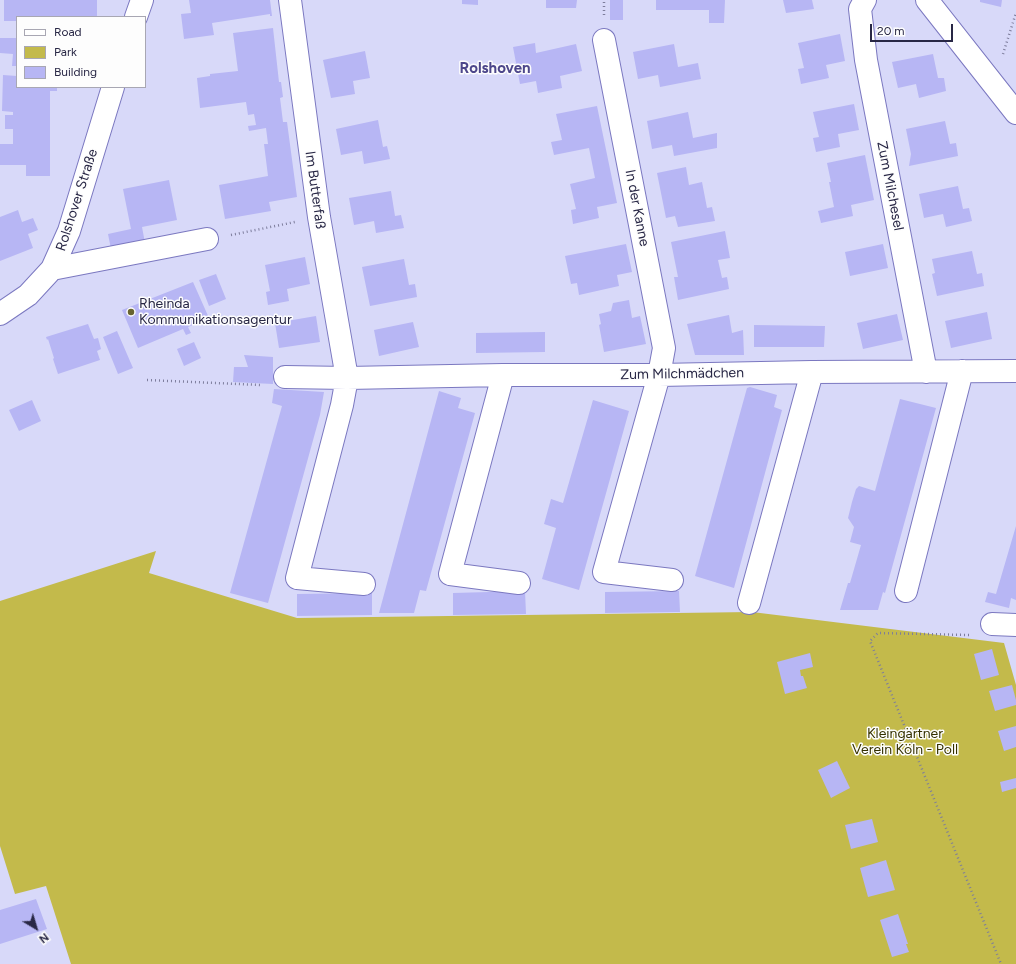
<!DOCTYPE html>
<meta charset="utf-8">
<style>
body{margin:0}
#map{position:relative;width:1016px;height:964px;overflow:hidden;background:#d8d9f9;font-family:Figtree,sans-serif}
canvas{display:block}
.legend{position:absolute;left:16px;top:16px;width:130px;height:72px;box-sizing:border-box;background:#fdfdfd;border:1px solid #a8a7b3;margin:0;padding:5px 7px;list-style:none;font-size:12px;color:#282745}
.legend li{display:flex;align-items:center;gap:8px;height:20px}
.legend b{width:20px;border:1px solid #a8a7b3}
.north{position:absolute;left:16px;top:908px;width:40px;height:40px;-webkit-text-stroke:3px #fdfdfd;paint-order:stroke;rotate:142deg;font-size:11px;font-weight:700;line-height:16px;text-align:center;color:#282745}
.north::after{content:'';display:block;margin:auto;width:14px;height:18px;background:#282745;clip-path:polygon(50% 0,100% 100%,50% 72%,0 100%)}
.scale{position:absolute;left:870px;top:24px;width:83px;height:18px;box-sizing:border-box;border:2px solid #282745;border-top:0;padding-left:5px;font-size:12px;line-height:14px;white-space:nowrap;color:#282745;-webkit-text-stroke:3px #fdfdfd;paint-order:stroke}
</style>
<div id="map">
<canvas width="1016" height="964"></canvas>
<ul class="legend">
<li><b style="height:5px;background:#fff"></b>Road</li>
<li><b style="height:11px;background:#c3ba4b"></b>Park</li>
<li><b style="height:11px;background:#b7b6f4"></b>Building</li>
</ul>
<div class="north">N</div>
<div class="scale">20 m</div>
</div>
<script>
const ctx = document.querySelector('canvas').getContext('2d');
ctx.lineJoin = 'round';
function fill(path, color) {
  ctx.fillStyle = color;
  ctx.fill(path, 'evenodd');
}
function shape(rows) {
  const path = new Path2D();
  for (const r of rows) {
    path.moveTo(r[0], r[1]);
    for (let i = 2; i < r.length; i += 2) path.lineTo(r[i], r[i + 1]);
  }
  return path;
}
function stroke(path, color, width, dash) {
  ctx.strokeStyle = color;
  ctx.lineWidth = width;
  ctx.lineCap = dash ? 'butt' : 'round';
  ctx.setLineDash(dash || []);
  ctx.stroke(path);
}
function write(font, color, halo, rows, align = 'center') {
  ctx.font = font + ' Figtree,sans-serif';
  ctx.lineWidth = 3;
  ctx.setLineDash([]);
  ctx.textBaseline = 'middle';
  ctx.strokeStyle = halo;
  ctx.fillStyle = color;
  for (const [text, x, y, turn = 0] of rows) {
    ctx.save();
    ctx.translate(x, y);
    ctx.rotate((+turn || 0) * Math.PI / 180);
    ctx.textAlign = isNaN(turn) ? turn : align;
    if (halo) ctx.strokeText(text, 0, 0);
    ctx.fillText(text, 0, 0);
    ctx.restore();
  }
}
const green = shape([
 [156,551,149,573,297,618,752,612,1004,643,1016,685,1016,964,71,964,46,886,15,894,0,846,0,601]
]);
const building = shape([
 [4,0,97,0,97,17,17,17,17,21,4,21],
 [189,0,270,0,272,16,270,16,270,14,212,23,214,35,184,39,181,14,191,13],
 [462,0,478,0,478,5,462,4],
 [546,0,577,0,576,8,546,8],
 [610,0,623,0,623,20,610,20],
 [656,0,725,0,724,23,709,23,709,10,656,10],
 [783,0,812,0,814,9,786,13],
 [980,0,1002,0,1001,7,980,2],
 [273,28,279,82,281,82,283,97,280,98,283,122,287,122,297,197,269,202,271,211,225,219,219,185,268,176,264,144,268,144,266,128,249,131,248,126,256,125,254,114,248,115,246,102,200,108,197,78,210,76,210,74,238,71,233,33],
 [840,34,845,61,826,65,829,78,801,84,798,69,804,68,798,43],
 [0,38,17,38,17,66,12,66,13,54,0,53],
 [535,43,536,53,576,44,582,71,560,76,562,88,538,93,536,81,520,84,513,47],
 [674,44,678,67,698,63,701,79,660,87,658,75,638,79,633,52],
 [365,51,370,78,353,81,355,94,331,98,323,60],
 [933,54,938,78,944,78,946,91,919,98,916,84,898,88,892,62],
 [3,75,17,76,17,87,57,87,57,91,50,91,50,176,26,176,26,165,0,165,0,144,13,144,13,129,5,129,5,115,13,115,13,112,2,111],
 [854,104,859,130,838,134,840,147,816,152,813,138,819,137,813,112],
 [597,106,617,203,597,207,599,218,573,224,571,210,576,209,570,184,595,178,589,148,554,155,551,142,562,140,556,114],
 [688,112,693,138,717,133,717,148,674,156,672,145,652,149,647,121],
 [378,120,383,147,387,146,390,159,364,164,362,151,341,155,336,129],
 [945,121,950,144,956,143,958,156,909,166,911,154,906,129],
 [865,155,874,200,851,205,853,216,821,223,818,211,834,207,829,182,831,182,827,163],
 [686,167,689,185,702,182,707,208,712,207,715,221,678,227,675,216,666,218,657,173],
 [169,180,177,220,142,227,145,243,111,249,108,234,131,229,123,189],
 [958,186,963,209,969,208,972,221,946,227,943,214,924,218,919,194],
 [391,191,395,216,401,215,404,228,376,233,374,221,354,225,349,198],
 [18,210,22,222,33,218,38,230,28,234,33,248,0,261,0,217],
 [725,231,730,258,718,260,722,278,727,277,729,289,678,300,674,277,678,277,671,242],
 [626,244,632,272,617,275,619,286,579,295,577,283,571,284,565,256],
 [883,244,888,268,850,276,845,252],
 [972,251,977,274,982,273,984,286,937,296,932,274,935,273,932,259],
 [305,257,310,284,287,289,289,301,268,305,266,292,270,291,265,265],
 [404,259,409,285,415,284,417,297,370,306,362,267],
 [216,274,226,299,209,306,199,280],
 [193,282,209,318,188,327,191,333,186,335,183,329,138,348,122,310],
 [629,300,632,318,640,316,646,344,604,352,599,325,601,324,599,314,611,311,613,303],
 [987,312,992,339,951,348,945,321],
 [897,314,903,340,863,349,857,323],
 [729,315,732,333,743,330,744,355,695,355,687,324],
 [316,316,320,342,279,348,275,323],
 [413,322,419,347,379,356,374,330],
 [88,324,94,339,98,338,101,349,97,351,100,360,58,374,53,359,54,358,48,339,47,340,46,337],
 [754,325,825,326,824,347,754,347],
 [117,331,133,368,118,374,103,337],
 [545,332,545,352,476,353,476,333],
 [194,342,201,358,184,366,177,349],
 [244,355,273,357,273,384,233,382,234,367,248,367],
 [750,387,777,395,774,407,782,410,734,588,695,576,747,388],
 [274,389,324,392,320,415,268,603,230,593,282,406,272,403],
 [439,391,461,398,458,408,475,413,426,591,420,590,414,613,379,613],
 [900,399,936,408,885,593,883,592,878,610,840,610,848,583,850,583,861,545,850,542,854,527,848,518,852,502,856,489,859,486,875,491],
 [32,400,41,421,19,431,9,410],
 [593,400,629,411,579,590,542,579,556,528,544,524,551,499,563,503],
 [1016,526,1016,600,1011,598,1009,608,985,602,988,592,996,594],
 [525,591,526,614,453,615,453,593],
 [679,591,680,612,605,613,605,592],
 [372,593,372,615,297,616,297,594],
 [992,649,999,675,981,680,974,654],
 [810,653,813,667,800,670,801,676,803,676,807,688,785,694,777,662],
 [1012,685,1016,700,1016,705,995,711,989,691],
 [1016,726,1016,747,1004,751,998,731],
 [837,761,850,788,831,798,818,770],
 [1016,778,1016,788,1002,792,1000,782],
 [872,819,878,842,851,849,845,825],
 [886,860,895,890,868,897,860,868],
 [36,899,47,929,0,944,0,910],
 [898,914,908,944,906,944,909,952,892,957,880,920]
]);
const path = shape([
 [604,15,604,0],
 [1003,54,1016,13],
 [231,235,295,222],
 [147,380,261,385],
 [969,635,878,633,870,641,1001,964]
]);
const minor = shape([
 [290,0,319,217,347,378,342,405,297,578,364,584],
 [865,0,860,9,866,60,926,372],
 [927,0,1016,113],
 [136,17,142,0],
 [604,40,664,348,659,375,604,572,672,580],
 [52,269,207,239],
 [0,314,28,295,52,269,69,231,113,87],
 [503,375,450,574,519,583],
 [285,377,347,378,503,375,659,375,812,372,1016,371],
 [906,591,962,371],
 [749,603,812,372],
 [992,624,1016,625]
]);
const markers = [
 [131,312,4,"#67632f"]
];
const streetNames = [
 ["Zum Milchesel",890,186,79],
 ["Im Butterfaß",315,190,82],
 ["Rolshover Straße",77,200,-72],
 ["In der Kanne",637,208,79],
 ["Zum Milchmädchen",682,374,-1]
];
const poiNames = [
 ["Rheinda",139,304],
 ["Kommunikationsagentur",139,320]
];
const parkNames = [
 ["Kleingärtner",905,734],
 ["Verein Köln - Poll",905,750]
];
const neighbourhoodNames = [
 ["Rolshoven",495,69]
];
fill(green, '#c3ba4b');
fill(building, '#b7b6f4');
stroke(minor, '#7b78c0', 24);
stroke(path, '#7d7d9c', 2.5, [1, 3]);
stroke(minor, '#fff', 22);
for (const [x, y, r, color] of markers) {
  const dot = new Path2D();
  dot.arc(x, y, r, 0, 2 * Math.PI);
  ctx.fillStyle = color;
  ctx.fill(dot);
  stroke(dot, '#fdfdfd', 1.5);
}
write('14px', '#282745', '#fdfdfd', streetNames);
write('14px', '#282745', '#fdfdfd', poiNames, 'left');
write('14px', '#353100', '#fdfdfd', parkNames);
write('bold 15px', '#4d478b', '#fdfdfd', neighbourhoodNames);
</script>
